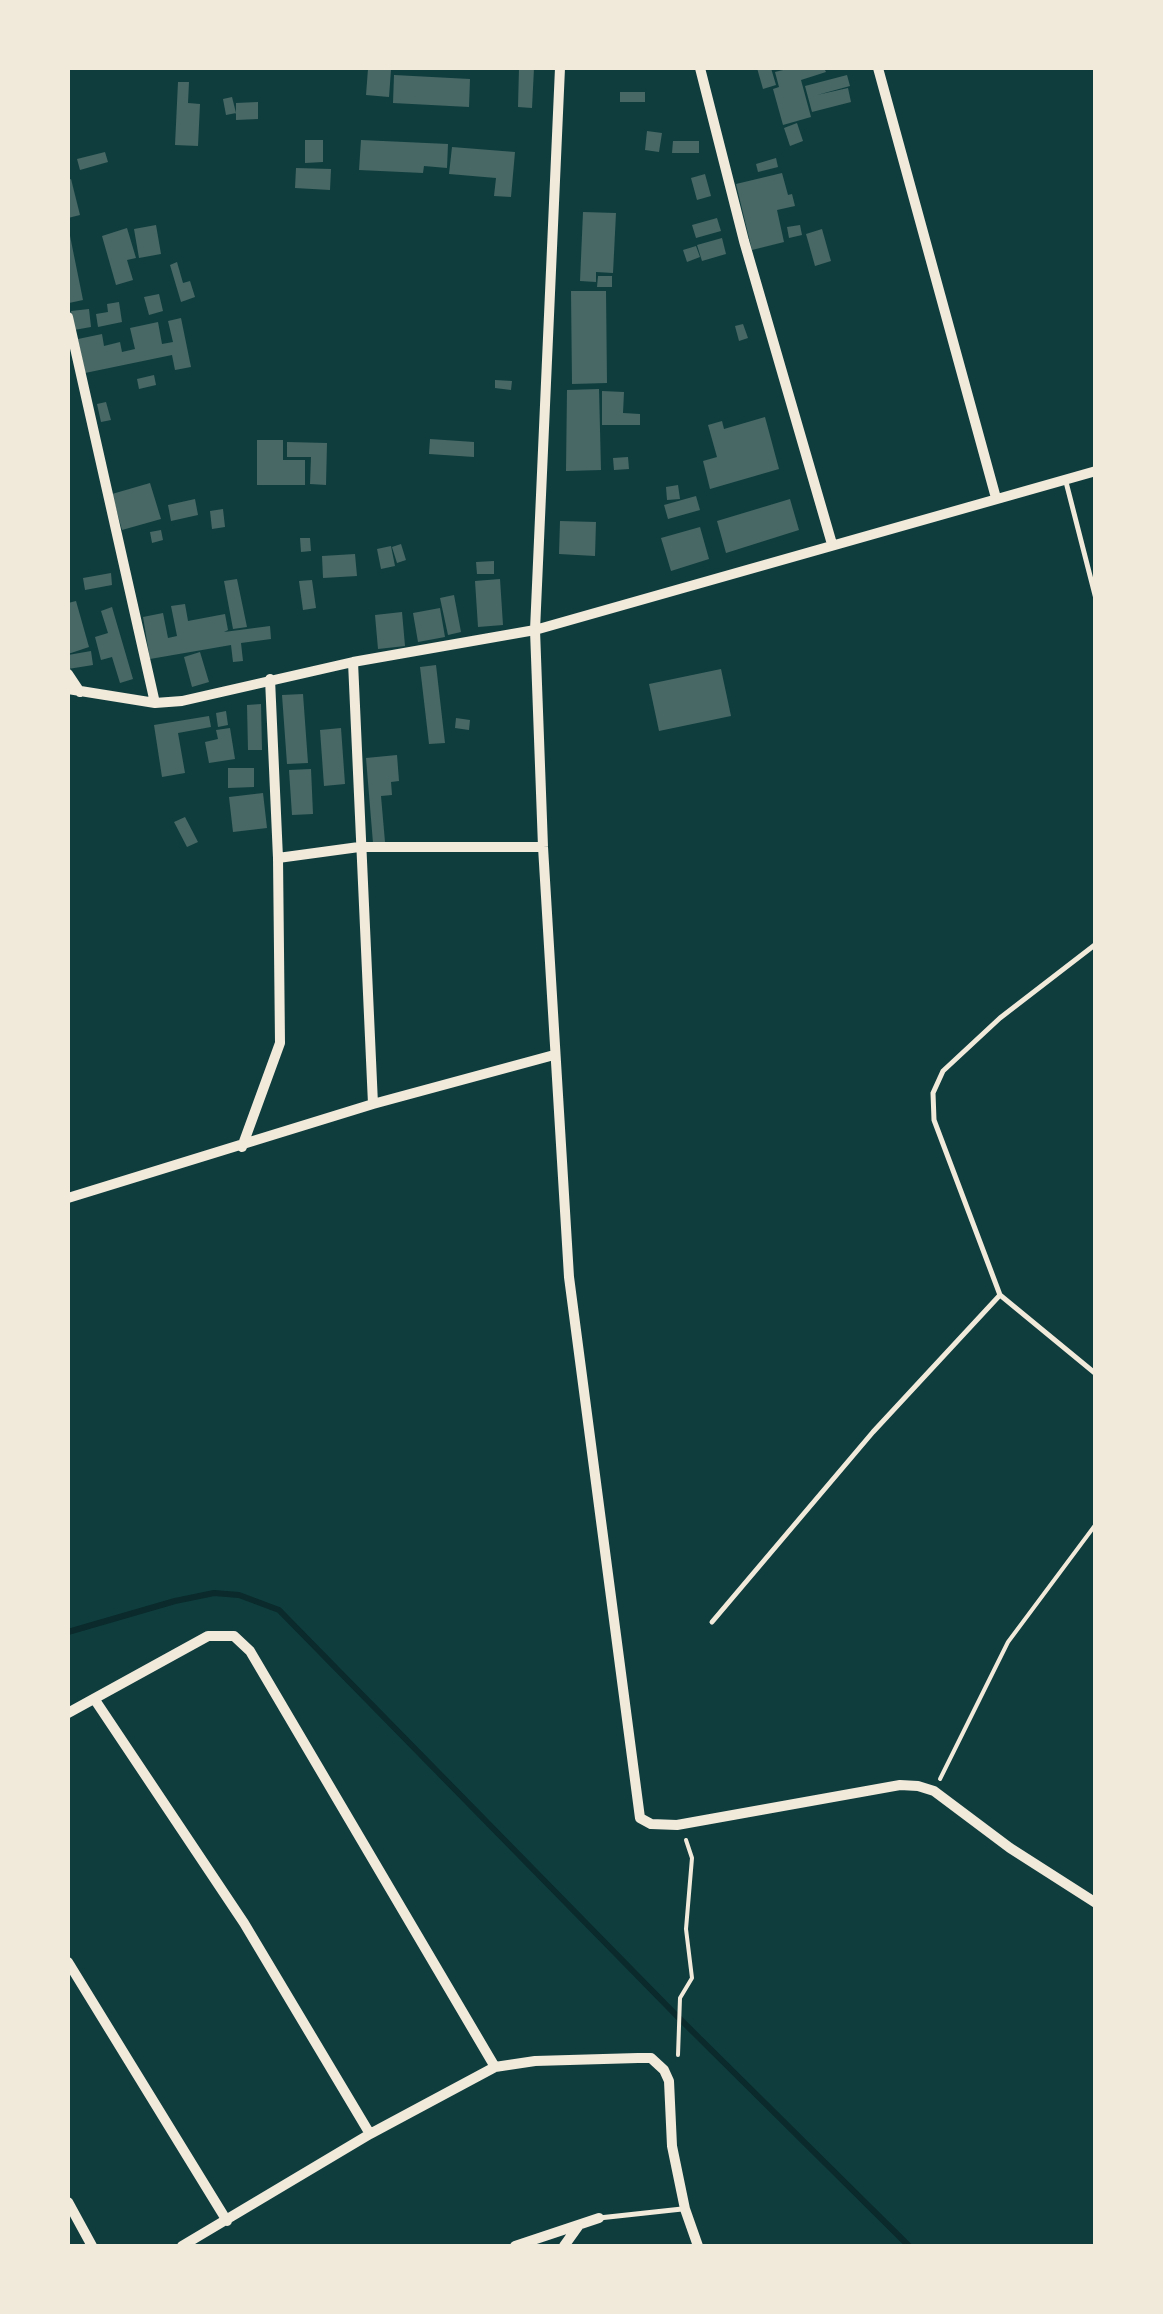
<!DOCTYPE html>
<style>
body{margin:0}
#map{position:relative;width:1163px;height:2314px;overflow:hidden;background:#0f3d3e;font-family:"IBM Plex Serif",serif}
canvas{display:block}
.frame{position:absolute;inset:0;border:70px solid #f1e9da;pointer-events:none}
</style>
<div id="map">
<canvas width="1163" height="2314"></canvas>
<div class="frame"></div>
</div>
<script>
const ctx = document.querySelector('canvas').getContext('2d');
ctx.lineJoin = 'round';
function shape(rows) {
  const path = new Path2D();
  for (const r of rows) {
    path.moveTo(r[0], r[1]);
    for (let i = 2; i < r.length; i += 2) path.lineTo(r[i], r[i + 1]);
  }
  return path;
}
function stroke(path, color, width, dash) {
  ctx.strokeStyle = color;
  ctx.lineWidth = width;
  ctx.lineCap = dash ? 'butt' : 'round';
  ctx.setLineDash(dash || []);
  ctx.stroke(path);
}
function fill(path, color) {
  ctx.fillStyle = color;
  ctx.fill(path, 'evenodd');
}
const stream = shape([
 [68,1632,175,1601,214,1593,239,1595,279,1610,675,2014,909,2246]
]);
const building = shape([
 [519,68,534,68,532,108,518,107],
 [757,68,771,68,776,85,763,89],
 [791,68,824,68,826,72,801,80,811,117,783,125,773,89,779,87,775,72],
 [368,69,391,70,389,97,366,95],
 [394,75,470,79,469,107,393,103],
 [847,75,850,86,817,95,848,88,851,102,812,112,805,86],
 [178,82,189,82,188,103,200,104,198,146,175,145],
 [620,92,645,92,645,102,620,102],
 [232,97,236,113,226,115,223,99],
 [258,102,258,119,236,120,236,103],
 [797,123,803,141,790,146,784,128],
 [647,131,662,133,659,152,645,150],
 [305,140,323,140,323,162,305,163],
 [361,140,448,144,447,168,424,166,423,173,359,170],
 [673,141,699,141,699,153,672,153],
 [452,147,515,152,511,197,494,196,496,178,449,174],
 [105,152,108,162,80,170,77,159],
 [776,158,778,167,758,172,756,164],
 [296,168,331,169,330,190,295,188],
 [782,173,788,195,792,194,795,206,777,210,784,242,752,250,736,184],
 [705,174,711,196,697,200,691,178],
 [71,179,80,215,68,218,68,180],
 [583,212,616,213,613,273,596,272,596,282,580,281],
 [717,218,721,231,696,238,692,225],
 [156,225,161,254,139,258,134,229],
 [800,225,802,235,789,238,787,227],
 [68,226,83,300,69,303,68,297],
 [127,228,136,258,127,260,133,280,116,285,102,236],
 [822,229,831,261,815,266,806,234],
 [722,238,726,254,702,261,697,245],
 [696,246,700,257,687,262,683,250],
 [177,262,183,283,190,281,195,297,181,302,170,265],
 [598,276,612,276,612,287,597,287],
 [571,291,606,291,607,383,572,384],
 [159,294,163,311,149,315,144,297],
 [119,302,122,322,98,327,96,314,108,312,107,304],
 [89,309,91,327,74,330,71,311],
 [181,318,191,367,175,370,172,355,85,373,78,339,102,334,104,346,120,342,122,352,135,349,130,328,158,322,162,344,173,342,168,321],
 [743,324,748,338,739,341,735,326],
 [154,375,156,385,139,389,137,379],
 [495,380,512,381,511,390,495,388],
 [599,389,601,470,566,471,567,390],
 [602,391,624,392,623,413,640,414,640,425,602,425],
 [106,402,111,420,101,422,97,404],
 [765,417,779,469,710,489,703,461,717,457,708,425,722,421,724,429],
 [430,439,474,442,474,457,429,454],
 [257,440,283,440,283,460,305,460,305,485,257,485],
 [287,442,327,443,326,485,310,484,311,457,287,457],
 [628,457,629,469,614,470,613,458],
 [150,483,161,519,122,530,112,494],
 [678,485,680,499,667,500,666,487],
 [696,496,700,510,668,519,664,505],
 [195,499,198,515,171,521,168,505],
 [790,499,799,530,726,553,717,521],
 [223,509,225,527,212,529,210,511],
 [560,521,596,522,595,556,559,554],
 [700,527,709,559,671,571,661,538],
 [161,530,163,540,152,543,150,532],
 [300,538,310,538,311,551,301,552],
 [401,544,406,560,397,563,392,547],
 [391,546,395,566,381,569,377,549],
 [355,554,357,576,323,578,322,556],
 [494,561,494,574,477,574,476,562],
 [111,573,112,585,85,590,83,578],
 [237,579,247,627,233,629,224,581],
 [500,579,503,625,478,627,475,581],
 [312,580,316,608,303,610,299,581],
 [454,595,461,632,448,635,440,598],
 [76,601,89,647,68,654,68,603],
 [185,604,188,621,225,614,228,630,224,632,270,626,271,639,241,643,243,661,233,662,231,645,150,659,143,617,163,613,168,638,177,636,171,606],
 [112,607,133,679,120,683,112,657,101,660,95,637,108,633,101,611],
 [440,608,445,637,418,642,413,613],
 [402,612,405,646,378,649,375,615],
 [91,651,93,665,68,669,68,655],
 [200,652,209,682,192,687,184,657],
 [436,665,445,743,429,744,420,667],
 [721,669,731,716,659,731,649,684],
 [303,694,308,763,287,764,282,695],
 [261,704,262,750,248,750,247,705],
 [226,711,228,725,218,727,216,713],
 [209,716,211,727,178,733,185,773,162,777,154,725],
 [456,718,470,720,469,730,455,728],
 [230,728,235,759,209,763,205,742,218,739,216,730],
 [341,728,345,784,324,786,320,730],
 [397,755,399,781,391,782,392,795,381,796,385,842,373,843,366,758],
 [228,768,254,768,254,787,228,788],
 [311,769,313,814,292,815,289,770],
 [263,793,267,828,233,832,229,797],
 [185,817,198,842,187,847,174,822]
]);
const path = shape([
 [940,1779,1008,1642,1096,1524],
 [678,2055,680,1998,692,1978,686,1929,692,1858,686,1840]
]);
const service = shape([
 [1066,482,1096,599],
 [1096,944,1000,1018,943,1071,933,1093,934,1120,1000,1295,1096,1374],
 [712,1622,873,1432,1000,1295],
 [599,2218,682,2209]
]);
const minor = shape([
 [560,68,535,630,543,847,569,1277,640,1818,651,1824,677,1825,900,1785,918,1786,934,1791,1010,1848,1096,1903],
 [700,68,744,241,832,544],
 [878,68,996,498],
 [68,317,155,703],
 [353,662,373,1104],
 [68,674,80,692],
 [68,689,155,703,182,701,353,662,535,630,1096,471],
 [278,858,359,847,543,847],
 [242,1147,280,1043,278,858,270,679],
 [68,1198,373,1104,554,1055],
 [95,1700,244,1923,370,2134],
 [68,1713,208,1636,234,1636,250,1651,495,2067,535,2061,638,2058,651,2058,664,2070,669,2081,672,2146,685,2209,698,2246],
 [68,1962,227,2221],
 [68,2202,92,2246],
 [182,2246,370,2134,495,2067],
 [515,2246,599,2218],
 [564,2246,579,2225]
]);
stroke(stream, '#0a2a2b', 6);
fill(building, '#486865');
stroke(path, '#f1e9da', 4);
stroke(service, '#f1e9da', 5);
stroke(minor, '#f1e9da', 10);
</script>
